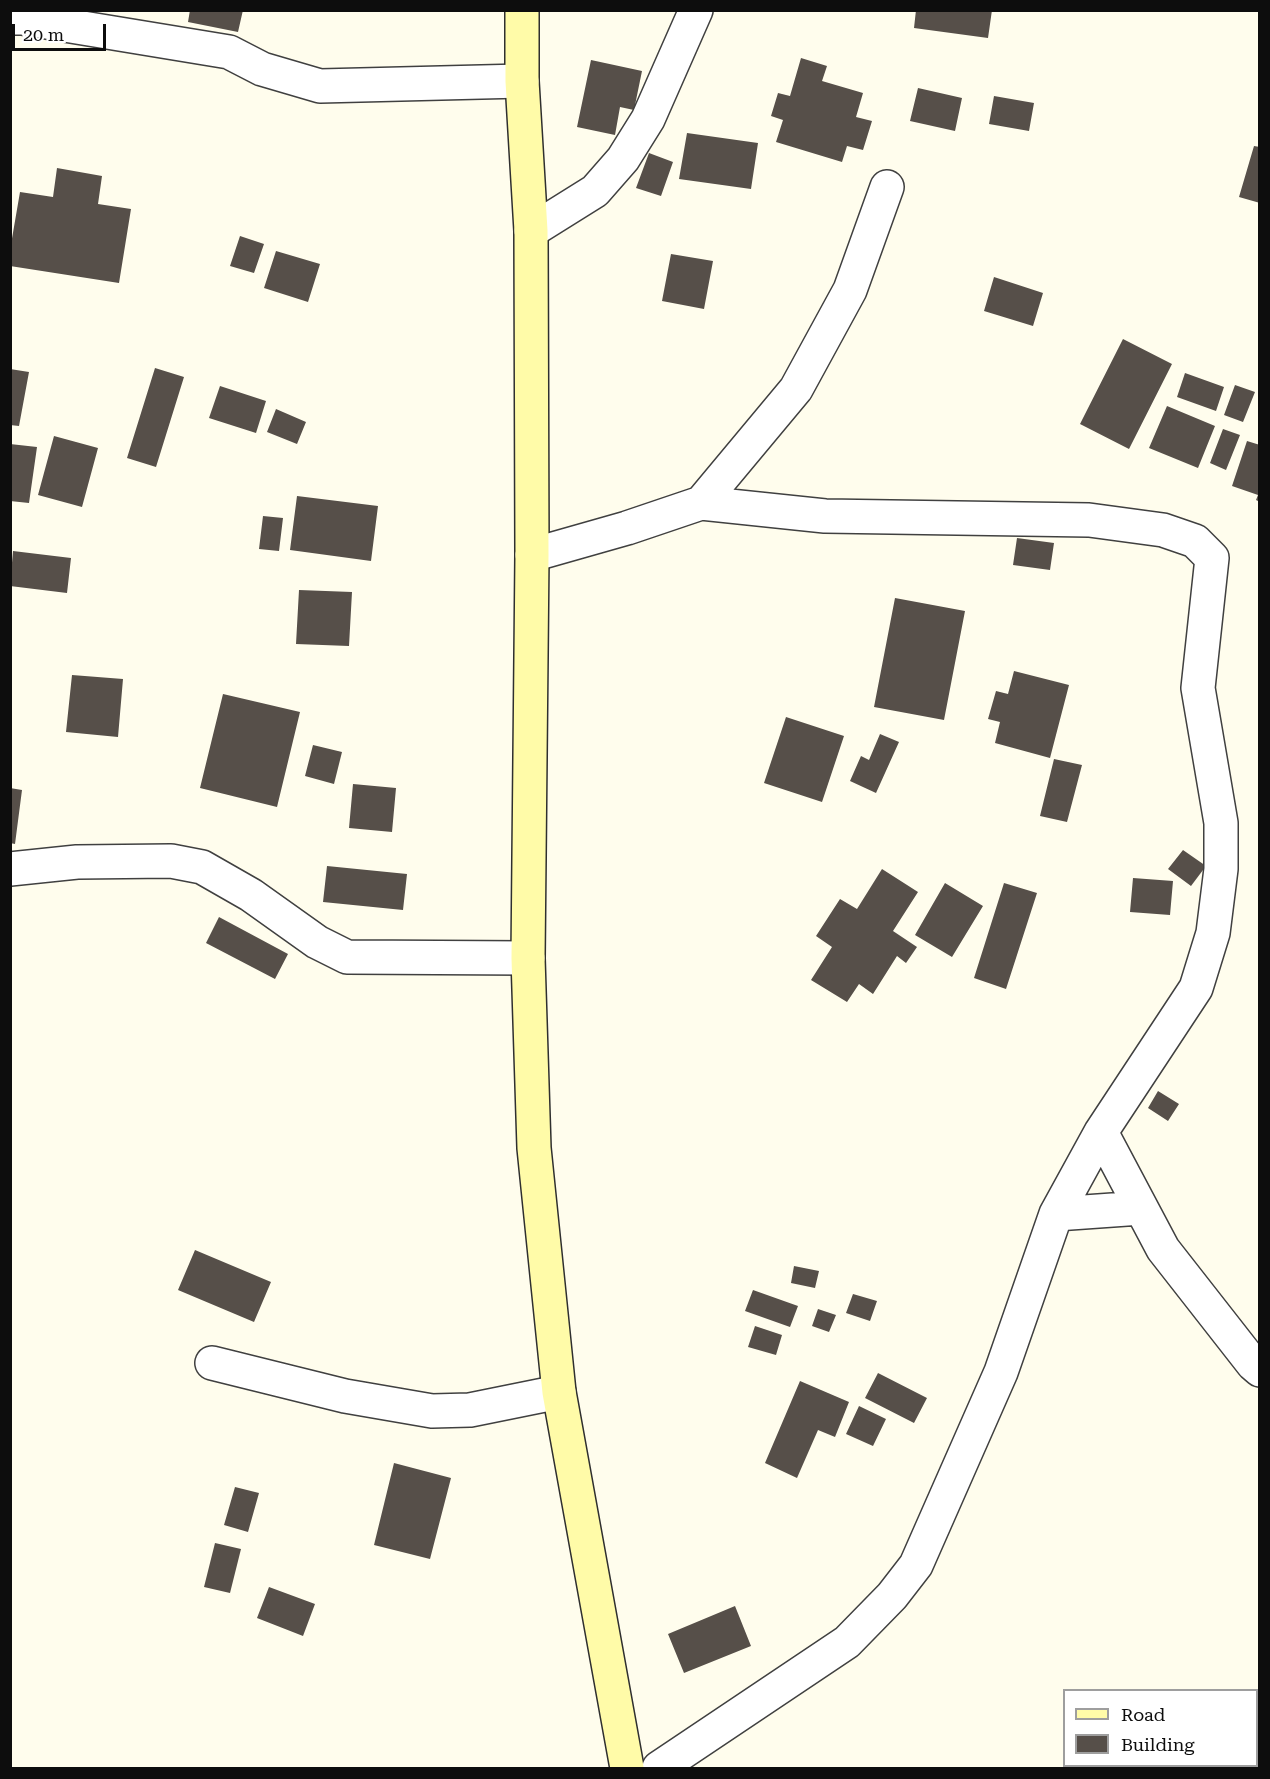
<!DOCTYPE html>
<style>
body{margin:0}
#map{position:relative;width:1270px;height:1779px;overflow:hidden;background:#fffded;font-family:"Roboto Serif",serif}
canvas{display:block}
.frame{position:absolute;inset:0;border:12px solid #0d0d0d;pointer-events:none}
.legend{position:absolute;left:1063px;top:1689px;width:195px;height:78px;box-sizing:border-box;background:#fff;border:2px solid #9e9e9e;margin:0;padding:8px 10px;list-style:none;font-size:18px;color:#0d0d0d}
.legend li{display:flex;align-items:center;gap:12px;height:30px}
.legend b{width:30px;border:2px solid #9e9e9e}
.scale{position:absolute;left:12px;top:24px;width:94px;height:27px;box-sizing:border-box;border:3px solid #0d0d0d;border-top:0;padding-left:8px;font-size:18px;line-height:21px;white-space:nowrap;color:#0d0d0d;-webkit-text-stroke:4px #fff;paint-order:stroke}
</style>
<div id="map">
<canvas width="1270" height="1779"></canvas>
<div class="frame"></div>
<ul class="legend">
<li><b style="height:8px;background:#fffba8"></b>Road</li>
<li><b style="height:16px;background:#564f49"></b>Building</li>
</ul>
<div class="scale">20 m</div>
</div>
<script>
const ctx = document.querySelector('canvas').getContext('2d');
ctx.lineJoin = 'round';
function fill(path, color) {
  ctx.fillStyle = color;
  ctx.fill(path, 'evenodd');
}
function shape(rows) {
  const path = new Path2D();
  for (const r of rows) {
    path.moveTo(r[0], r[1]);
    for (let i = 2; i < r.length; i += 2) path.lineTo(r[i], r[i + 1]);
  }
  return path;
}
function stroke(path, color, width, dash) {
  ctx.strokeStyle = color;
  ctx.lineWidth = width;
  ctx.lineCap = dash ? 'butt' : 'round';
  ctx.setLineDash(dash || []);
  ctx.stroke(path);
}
const building = shape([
 [190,10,243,10,238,32,188,22],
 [916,10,992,10,988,38,914,28],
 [801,58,827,66,822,81,863,93,856,117,872,121,863,150,847,146,842,162,776,142,783,120,771,116,778,93,790,96],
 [591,60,642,71,634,110,620,107,615,135,577,127],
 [918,88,962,98,955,131,910,121],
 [994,96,1034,103,1029,131,989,124],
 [687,133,758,143,751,189,679,179],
 [1254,146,1260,147,1260,203,1239,197],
 [649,153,673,162,661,196,636,188],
 [57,168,102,176,98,204,131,209,119,283,10,266,10,250,20,192,53,197],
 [240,236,264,244,254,273,230,266],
 [276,251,320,264,308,302,264,288],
 [671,254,713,261,704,309,662,301],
 [994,277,1043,293,1033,326,984,311],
 [1123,339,1172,364,1129,449,1080,424],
 [155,368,184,377,156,467,127,458],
 [10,369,29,372,19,426,10,425],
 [1185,373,1224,387,1216,411,1177,397],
 [1235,385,1255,392,1243,422,1224,415],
 [220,386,266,401,256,433,209,418],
 [1167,406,1215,426,1198,468,1149,448],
 [276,409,306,422,297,444,267,432],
 [1223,429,1240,435,1226,470,1210,463],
 [54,436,98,448,82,507,38,495],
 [1247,441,1260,445,1260,502,1256,500,1258,495,1232,486],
 [10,444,37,447,29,503,10,501],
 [297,496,378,506,371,561,290,550],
 [263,516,283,518,279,551,259,549],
 [1017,538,1054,543,1050,570,1013,565],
 [13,551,71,558,67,593,10,586],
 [299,590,352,592,349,646,296,644],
 [895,598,965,611,944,720,874,707],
 [1014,671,1069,685,1050,758,995,743,1000,722,988,719,996,691,1008,694],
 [72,675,123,679,118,737,66,732],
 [223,694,300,712,277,807,200,788],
 [786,717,844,736,822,802,764,783],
 [880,734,899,742,876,793,850,781,861,756,869,760],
 [313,745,342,752,334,784,305,776],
 [1054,759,1082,765,1067,822,1040,816],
 [353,784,396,788,392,832,349,828],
 [10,788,22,790,15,844,10,843],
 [1183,850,1206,866,1191,886,1168,869],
 [327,866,407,874,403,910,323,902],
 [882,869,918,892,893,931,917,947,906,963,897,956,873,994,859,984,847,1002,811,980,832,947,816,936,840,899,857,909],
 [1133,878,1173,881,1170,915,1130,912],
 [945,883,983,906,952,957,915,935],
 [1004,883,1037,893,1006,989,974,978],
 [219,917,288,954,275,979,206,943],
 [1158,1091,1179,1104,1168,1121,1148,1108],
 [195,1250,271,1282,254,1322,178,1290],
 [794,1266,819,1271,815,1288,791,1283],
 [753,1290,798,1306,790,1327,745,1311],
 [853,1294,877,1301,870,1321,846,1313],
 [818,1309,836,1315,829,1332,812,1326],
 [755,1326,782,1335,776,1355,748,1347],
 [878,1373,927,1398,914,1423,865,1398],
 [800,1381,849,1402,835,1437,818,1430,797,1478,765,1463],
 [859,1406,886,1419,873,1446,846,1434],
 [394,1463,451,1478,430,1559,374,1545],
 [235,1487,259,1493,248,1532,224,1525],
 [215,1543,241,1549,230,1593,204,1587],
 [269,1587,315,1604,303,1636,257,1618],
 [735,1606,751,1646,684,1673,668,1634]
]);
const street = shape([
 [10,18,22,18,229,52,262,69,320,86,522,81],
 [531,231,595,191,623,159,648,119,696,10],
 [701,503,796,389,850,290,887,187],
 [532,555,627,528,701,503,825,516,1089,520,1163,530,1195,541,1212,558,1198,688,1221,823,1221,869,1213,933,1196,988,1101,1132,1056,1214,1001,1372,916,1565,892,1596,847,1642,659,1768],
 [10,869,77,862,171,861,202,867,251,895,317,942,347,957,528,958],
 [1101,1132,1163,1249,1253,1364,1260,1370],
 [1056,1214,1141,1208],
 [212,1363,345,1396,432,1411,470,1410,559,1392]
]);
const secondary = shape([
 [522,10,522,81,531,231,532,555,528,958,534,1148,559,1392,627,1768]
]);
fill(building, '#564f49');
stroke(street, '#404040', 36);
stroke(secondary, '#2f2f2f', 36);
stroke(street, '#fff', 33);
stroke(secondary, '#fffba8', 33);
</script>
